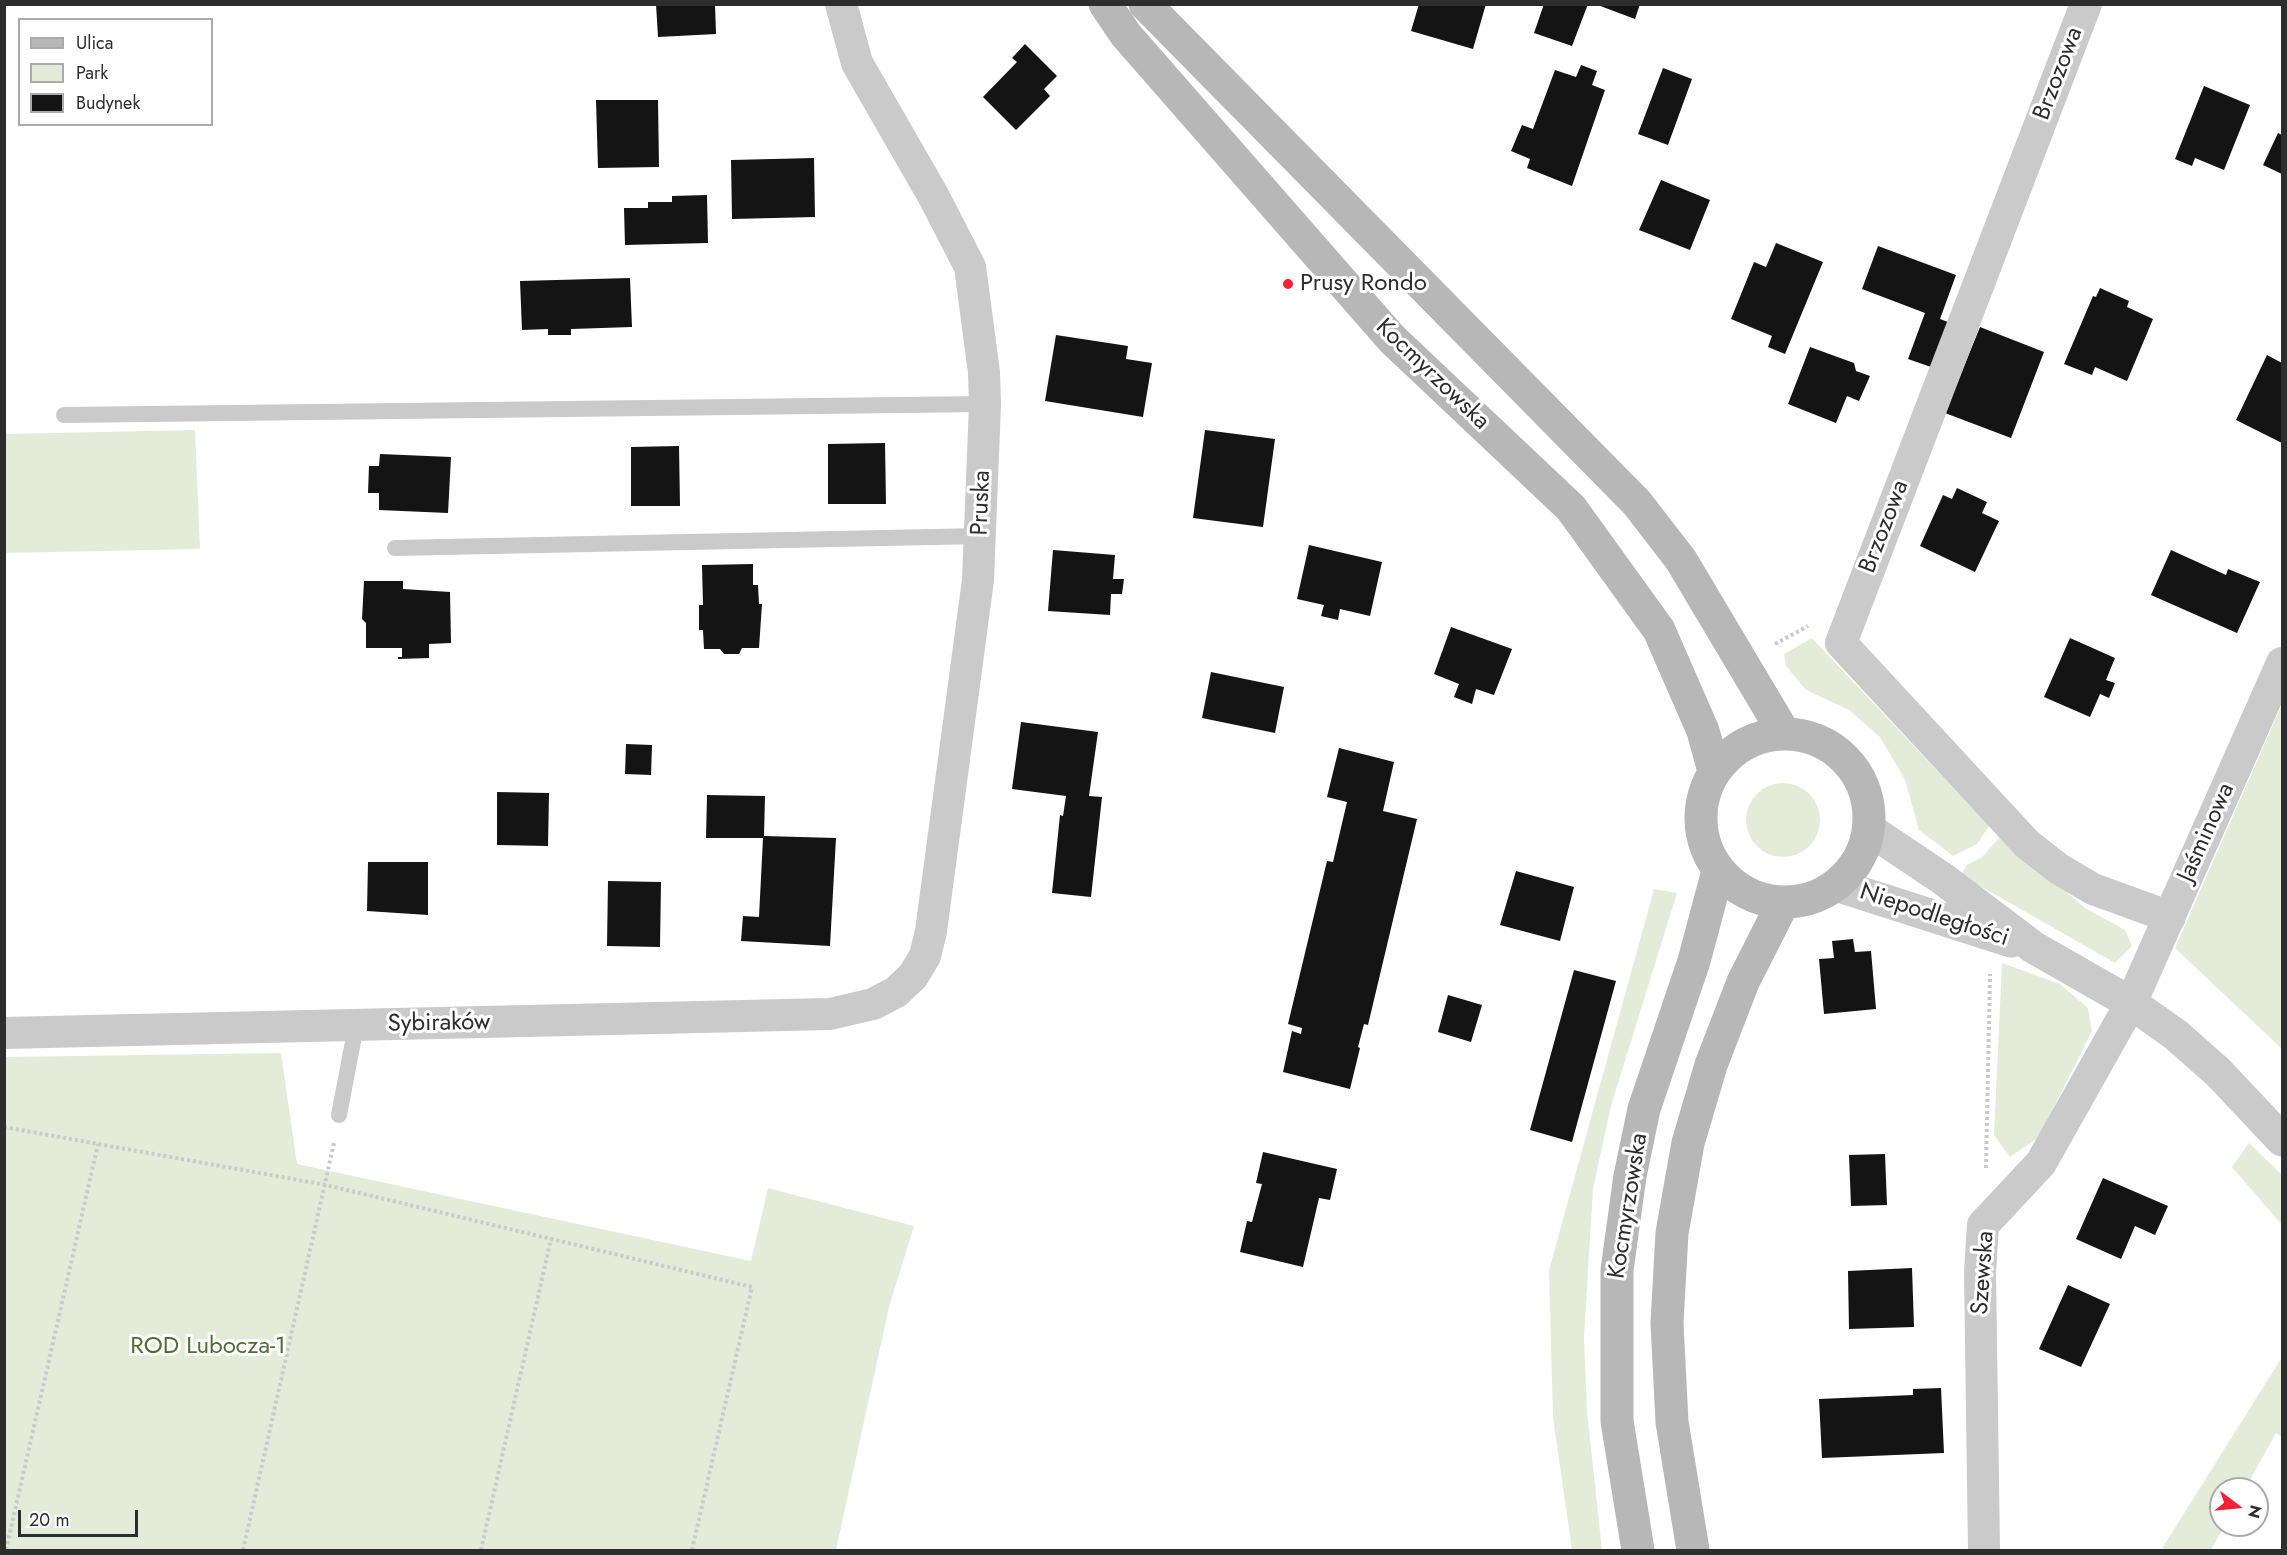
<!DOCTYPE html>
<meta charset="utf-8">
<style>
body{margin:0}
#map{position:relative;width:2287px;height:1555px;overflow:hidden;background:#fff;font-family:Jost,sans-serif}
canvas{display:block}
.frame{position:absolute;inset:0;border:6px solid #2d2d2d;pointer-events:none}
.legend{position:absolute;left:18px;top:18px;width:195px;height:108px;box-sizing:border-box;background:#fff;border:2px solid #ababab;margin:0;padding:8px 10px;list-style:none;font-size:18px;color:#2d2d2d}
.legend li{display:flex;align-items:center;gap:12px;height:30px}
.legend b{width:30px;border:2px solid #ababab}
.north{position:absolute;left:2209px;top:1477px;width:60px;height:60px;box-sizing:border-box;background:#fff;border:2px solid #ababab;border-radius:50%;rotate:106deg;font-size:16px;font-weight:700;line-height:24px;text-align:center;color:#2d2d2d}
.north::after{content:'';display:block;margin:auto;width:21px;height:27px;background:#f32037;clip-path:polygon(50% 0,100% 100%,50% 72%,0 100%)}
.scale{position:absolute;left:18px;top:1510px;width:120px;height:27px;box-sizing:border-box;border:3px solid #2d2d2d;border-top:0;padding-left:8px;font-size:18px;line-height:21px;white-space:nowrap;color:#2d2d2d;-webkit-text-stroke:4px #fff;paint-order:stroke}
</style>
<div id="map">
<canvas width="2287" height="1555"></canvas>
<div class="frame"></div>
<ul class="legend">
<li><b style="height:8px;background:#b7b7b7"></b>Ulica</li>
<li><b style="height:16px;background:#e4ecd9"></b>Park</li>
<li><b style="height:16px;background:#141414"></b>Budynek</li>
</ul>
<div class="north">N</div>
<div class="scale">20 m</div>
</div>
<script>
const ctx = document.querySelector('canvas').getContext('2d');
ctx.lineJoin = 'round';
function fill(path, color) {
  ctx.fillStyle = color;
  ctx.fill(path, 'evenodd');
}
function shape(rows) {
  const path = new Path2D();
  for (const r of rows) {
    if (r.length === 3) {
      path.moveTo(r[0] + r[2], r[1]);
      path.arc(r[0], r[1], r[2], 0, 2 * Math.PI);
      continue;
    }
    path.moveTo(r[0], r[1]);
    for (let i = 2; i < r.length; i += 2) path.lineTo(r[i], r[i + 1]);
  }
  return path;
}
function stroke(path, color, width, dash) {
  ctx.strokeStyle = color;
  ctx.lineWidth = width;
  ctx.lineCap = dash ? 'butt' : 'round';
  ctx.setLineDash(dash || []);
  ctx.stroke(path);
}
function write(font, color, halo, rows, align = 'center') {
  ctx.font = font + ' Jost,sans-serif';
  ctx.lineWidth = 6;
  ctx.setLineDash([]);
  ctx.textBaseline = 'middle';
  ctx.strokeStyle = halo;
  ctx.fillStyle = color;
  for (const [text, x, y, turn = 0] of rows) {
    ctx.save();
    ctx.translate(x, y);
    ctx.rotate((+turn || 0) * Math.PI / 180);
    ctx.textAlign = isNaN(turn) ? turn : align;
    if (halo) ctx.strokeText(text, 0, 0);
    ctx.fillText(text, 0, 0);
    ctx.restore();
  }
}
const green = shape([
 [195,430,200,549,5,553,5,434],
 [1812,638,1989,826,1977,844,1953,856,1919,830,1905,780,1880,737,1849,710,1806,690,1786,666,1784,654],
 [2282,704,2282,1049,2175,948],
 [1783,820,37],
 [2001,836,2085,908,2125,930,2132,946,2115,963,1961,875,1967,865,1982,857],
 [1654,889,1677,893,1611,1106,1593,1189,1584,1337,1587,1412,1602,1550,1572,1550,1553,1418,1549,1270],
 [2002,963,2060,984,2088,1008,2092,1031,2039,1137,2010,1157,1994,1135],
 [281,1053,297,1164,751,1261,768,1188,914,1226,889,1307,836,1550,5,1550,5,1057],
 [2249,1143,2282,1175,2282,1225,2232,1167],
 [2282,1357,2282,1437,2276,1433,2245,1489,2221,1489,2221,1525,2225,1525,2211,1550,2161,1550]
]);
const building = shape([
 [656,4,715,4,716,34,658,37],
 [1419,4,1486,4,1473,49,1411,31],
 [1544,4,1588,4,1572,46,1534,33],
 [1595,4,1640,4,1635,19],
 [1025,44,1057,76,1044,89,1050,96,1016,130,983,97,1017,62,1012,58],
 [1581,65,1597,71,1592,85,1605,90,1572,186,1527,168,1530,159,1511,151,1522,125,1533,129,1555,70,1576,77],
 [1663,68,1692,79,1668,145,1638,134],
 [2204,86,2250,105,2224,170,2195,158,2192,166,2175,159],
 [596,100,658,100,659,167,598,168],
 [2278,133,2282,135,2282,174,2263,165],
 [814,158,815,217,732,219,731,160],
 [1661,180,1710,200,1690,250,1639,230],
 [707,195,708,243,625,245,624,208,648,208,648,202,672,202,672,196],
 [1776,243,1823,262,1785,354,1768,347,1772,336,1731,319,1754,262,1766,267],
 [1878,246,1956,275,1940,319,1948,322,1931,367,1908,359,1925,313,1862,289],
 [630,278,632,327,571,329,571,335,548,335,548,329,522,330,520,281],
 [2100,288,2129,301,2127,307,2153,319,2127,381,2095,367,2092,375,2064,364,2093,296,2096,297],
 [1980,327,2044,352,2011,438,1945,413],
 [1056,335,1128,346,1126,359,1152,363,1143,417,1045,401],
 [1810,347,1854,363,1856,371,1870,376,1859,401,1847,396,1836,423,1788,404],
 [2267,355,2282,363,2282,443,2236,420],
 [1205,430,1275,439,1263,527,1193,518],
 [885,443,886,504,828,504,828,444],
 [679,446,680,506,631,506,631,447],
 [380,454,451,457,448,513,379,510,379,493,368,493,369,466,379,466],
 [1957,488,1987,502,1982,513,1999,521,1975,572,1920,546,1943,495,1952,499],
 [1309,545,1382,562,1370,616,1340,609,1338,620,1321,616,1324,605,1297,599],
 [1053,550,1115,555,1113,579,1124,579,1122,594,1111,594,1110,615,1048,611],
 [2171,550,2226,575,2228,569,2260,582,2237,633,2151,595],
 [753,564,753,585,758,585,759,604,762,604,759,648,742,648,739,654,724,654,720,649,704,649,703,630,699,630,699,605,703,605,702,565],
 [364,581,403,581,403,589,450,592,451,643,429,644,429,658,398,659,398,657,402,657,402,648,366,648,366,623,362,619],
 [1451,627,1512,649,1494,695,1476,689,1472,704,1454,697,1459,684,1434,674],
 [2070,638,2115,658,2106,680,2115,683,2109,698,2100,694,2090,717,2044,697],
 [1211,672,1284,687,1275,733,1202,718],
 [1021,722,1098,732,1089,796,1102,797,1091,897,1052,893,1060,815,1063,816,1066,796,1012,789],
 [626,744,652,745,651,775,625,774],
 [1339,748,1394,762,1383,811,1417,819,1368,1025,1364,1024,1358,1047,1360,1048,1350,1089,1283,1072,1292,1031,1301,1034,1302,1028,1288,1024,1327,861,1333,862,1347,802,1327,797],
 [497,792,549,793,548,846,497,845],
 [707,795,765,796,764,836,836,838,830,946,741,941,743,916,759,917,763,838,706,838],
 [368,862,428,862,428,915,367,911],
 [1516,871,1574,887,1560,941,1500,925],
 [608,881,661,882,660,947,607,946],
 [1853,939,1855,952,1871,951,1876,1009,1824,1014,1819,959,1834,958,1832,941],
 [1574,970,1616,981,1572,1142,1530,1130],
 [1448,995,1482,1005,1471,1042,1438,1032],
 [1263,1152,1337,1169,1330,1200,1319,1198,1303,1267,1240,1252,1247,1221,1252,1222,1262,1184,1256,1183],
 [1885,1154,1887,1205,1851,1206,1849,1155],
 [2103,1178,2168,1206,2155,1235,2135,1226,2121,1259,2076,1239],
 [1912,1268,1914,1327,1849,1329,1848,1271],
 [2068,1285,2110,1304,2081,1367,2039,1349],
 [1941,1388,1944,1453,1822,1458,1819,1399,1913,1395,1913,1389]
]);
const path = shape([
 [1775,644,1808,626],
 [4,1127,326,1185,752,1287,692,1550],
 [1986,1168,1990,974],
 [6,1550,98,1144],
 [243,1550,334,1143],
 [481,1550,551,1239]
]);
const service = shape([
 [64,415,985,404],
 [395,548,981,536],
 [339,1115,356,1026]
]);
const minor = shape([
 [2086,4,1841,643,2027,844,2059,869,2093,889,2170,917],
 [4,1033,830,1014,873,1004,896,992,913,976,925,956,931,931,978,580,985,404,984,372,970,267,934,197,857,63,841,4],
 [1984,1550,1980,1273,1983,1225,2041,1163,2131,1003,2282,663]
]);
const tertiary = shape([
 [1870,830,1943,879,2033,947,2131,1003,2176,1035,2218,1072,2282,1140],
 [1836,885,2011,941]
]);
const secondary = shape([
 [1105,4,1126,35,1392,339,1571,508,1659,630,1703,731,1714,771],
 [1145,4,1637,503,1681,560,1784,733],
 [1785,818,84],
 [1638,1550,1617,1421,1617,1270,1630,1176,1644,1109,1694,961,1718,871],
 [1693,1550,1672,1422,1667,1323,1672,1233,1688,1143,1711,1065,1743,982,1783,903]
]);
const markers = [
 [1288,284,6,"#f32037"]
];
const streetNames = [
 ["Brzozowa",2059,74,-69],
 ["Kocmyrzowska",1432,375,44],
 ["Pruska",982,503,-88],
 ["Brzozowa",1885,527,-69],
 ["Jaśminowa",2207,833,-66],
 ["Niepodległości",1934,916,18],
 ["Sybiraków",439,1024,-1],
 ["Kocmyrzowska",1629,1206,-81],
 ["Szewska",1984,1273,-86]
];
const poiNames = [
 ["Prusy Rondo",1300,284]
];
const parkNames = [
 ["ROD Lubocza-1",208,1347]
];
fill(green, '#e4ecd9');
fill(building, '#141414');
stroke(path, '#cacaca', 4, [3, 3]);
stroke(service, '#cacaca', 16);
stroke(minor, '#cacaca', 32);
stroke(tertiary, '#cacaca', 33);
stroke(secondary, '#b7b7b7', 33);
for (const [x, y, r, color] of markers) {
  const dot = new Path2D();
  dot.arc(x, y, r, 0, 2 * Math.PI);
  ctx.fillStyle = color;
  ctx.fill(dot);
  stroke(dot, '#fff', 2);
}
write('24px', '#2d2d2d', '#fff', streetNames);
write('24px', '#2d2d2d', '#fff', poiNames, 'left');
write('24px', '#526c37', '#fff', parkNames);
</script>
